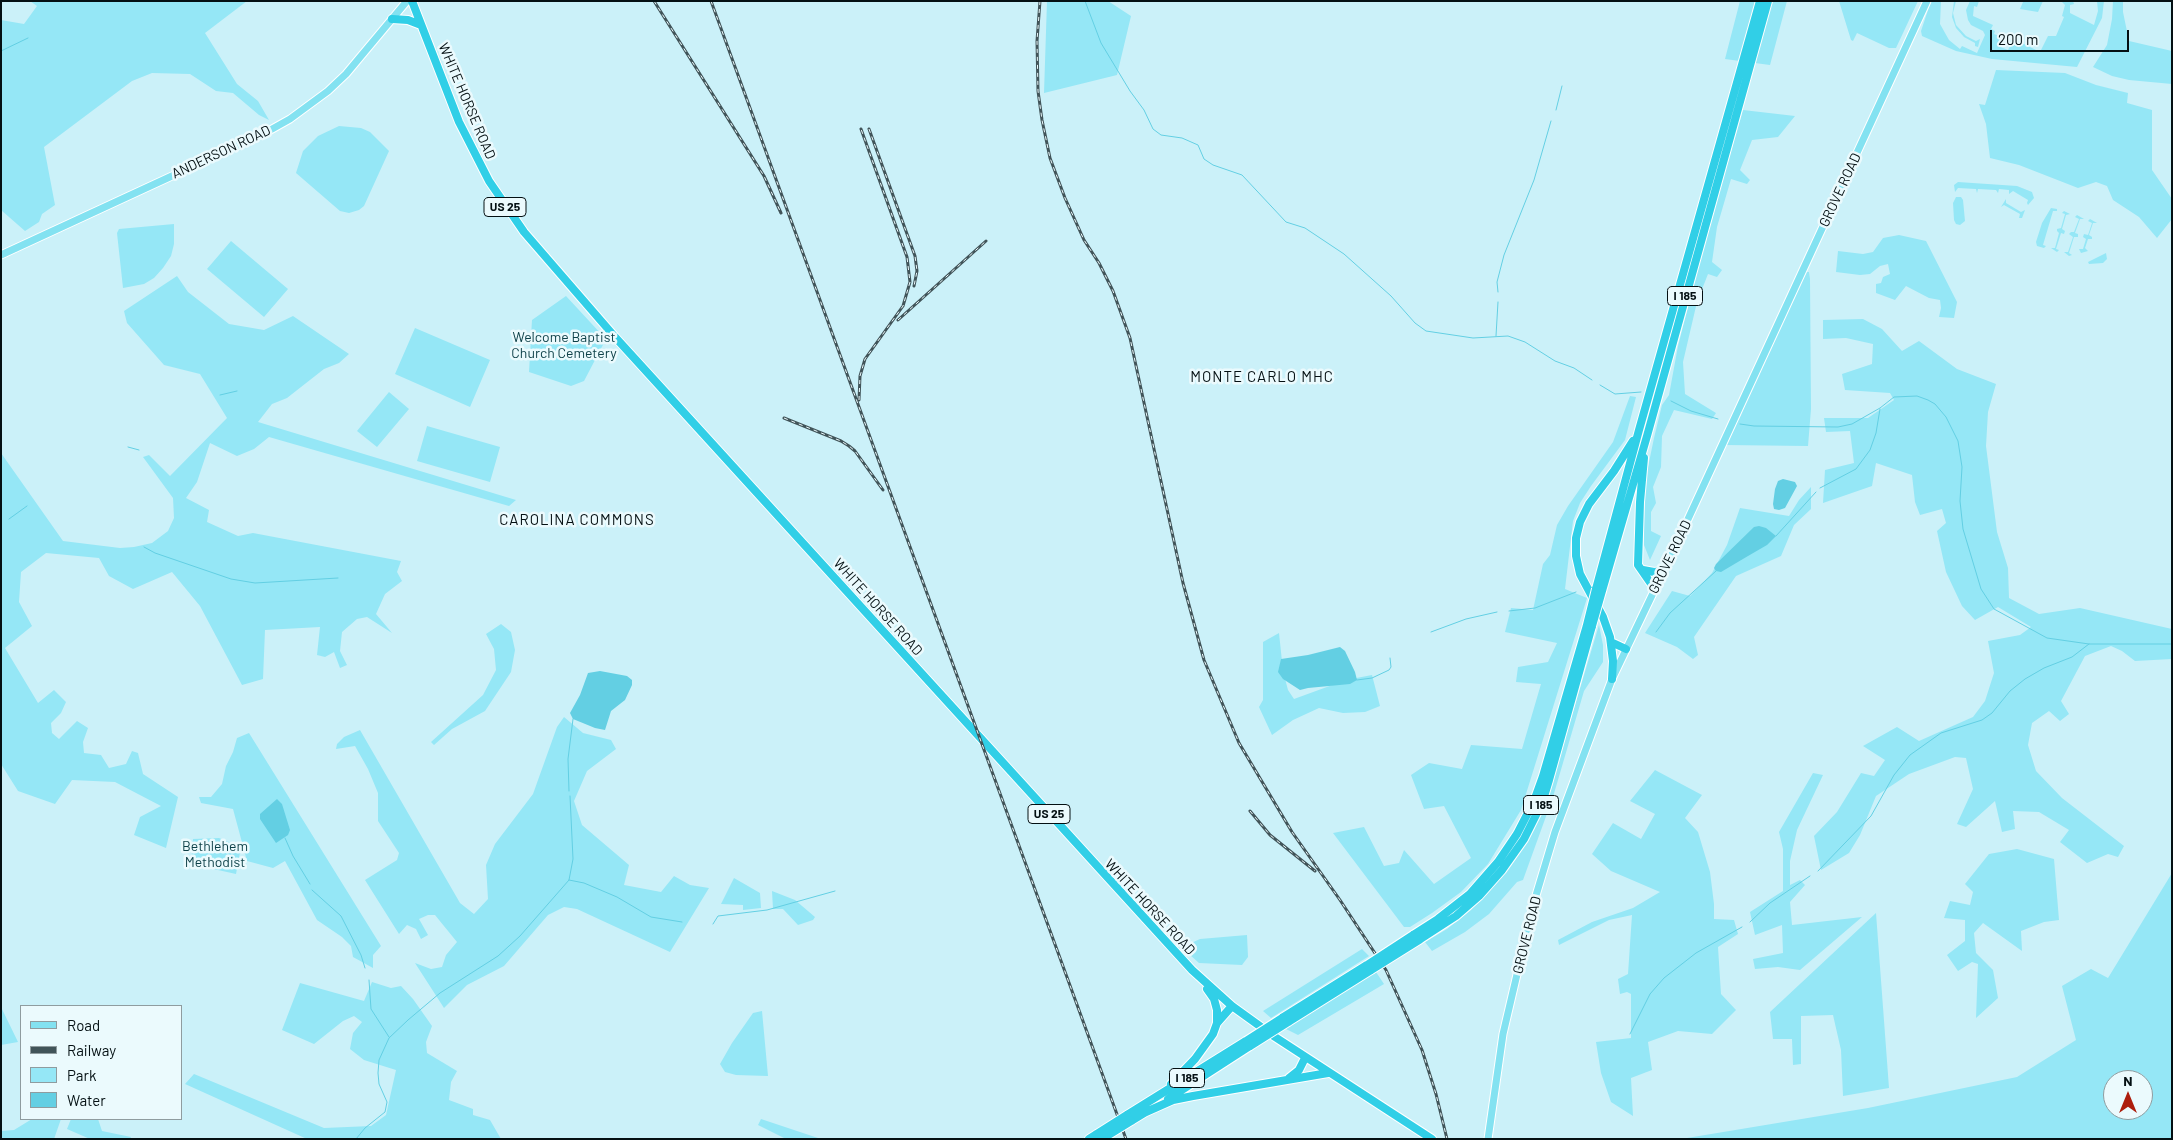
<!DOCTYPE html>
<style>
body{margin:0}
#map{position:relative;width:2173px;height:1140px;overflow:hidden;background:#cbf1f9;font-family:Barlow,sans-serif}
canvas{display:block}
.frame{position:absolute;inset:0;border:2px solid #041013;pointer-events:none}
.legend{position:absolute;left:20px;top:1005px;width:162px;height:115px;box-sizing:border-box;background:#ebfafd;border:1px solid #8f9c9f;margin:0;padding:6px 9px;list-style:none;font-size:15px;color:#041013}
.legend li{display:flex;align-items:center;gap:10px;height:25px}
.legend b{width:25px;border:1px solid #8f9c9f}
.north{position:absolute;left:2103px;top:1070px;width:50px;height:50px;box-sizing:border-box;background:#ebfafd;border:1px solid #8f9c9f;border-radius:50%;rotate:0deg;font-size:14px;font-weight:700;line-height:20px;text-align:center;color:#041013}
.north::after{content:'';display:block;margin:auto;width:18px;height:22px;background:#ad1e0d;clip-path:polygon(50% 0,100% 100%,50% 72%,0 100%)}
.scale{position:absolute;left:1990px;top:30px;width:139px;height:22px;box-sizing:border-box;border:2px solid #041013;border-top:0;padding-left:6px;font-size:15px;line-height:18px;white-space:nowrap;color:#041013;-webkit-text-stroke:4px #ebfafd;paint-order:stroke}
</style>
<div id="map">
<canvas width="2173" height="1140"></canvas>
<div class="frame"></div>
<ul class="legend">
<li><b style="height:6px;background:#83e2f1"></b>Road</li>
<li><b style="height:6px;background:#415459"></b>Railway</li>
<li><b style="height:14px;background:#95e7f6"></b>Park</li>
<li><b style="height:14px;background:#63cfe3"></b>Water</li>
</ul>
<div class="north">N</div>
<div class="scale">200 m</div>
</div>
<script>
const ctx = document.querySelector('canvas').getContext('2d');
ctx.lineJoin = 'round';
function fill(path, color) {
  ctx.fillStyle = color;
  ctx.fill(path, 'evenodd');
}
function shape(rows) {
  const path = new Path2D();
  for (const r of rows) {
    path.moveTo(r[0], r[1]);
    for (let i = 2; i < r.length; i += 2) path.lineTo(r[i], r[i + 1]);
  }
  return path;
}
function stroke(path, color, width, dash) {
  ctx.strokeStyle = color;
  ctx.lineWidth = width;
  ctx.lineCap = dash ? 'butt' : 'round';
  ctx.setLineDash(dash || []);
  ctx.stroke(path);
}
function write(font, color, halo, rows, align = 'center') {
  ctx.font = font + ' Barlow,sans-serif';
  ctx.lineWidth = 5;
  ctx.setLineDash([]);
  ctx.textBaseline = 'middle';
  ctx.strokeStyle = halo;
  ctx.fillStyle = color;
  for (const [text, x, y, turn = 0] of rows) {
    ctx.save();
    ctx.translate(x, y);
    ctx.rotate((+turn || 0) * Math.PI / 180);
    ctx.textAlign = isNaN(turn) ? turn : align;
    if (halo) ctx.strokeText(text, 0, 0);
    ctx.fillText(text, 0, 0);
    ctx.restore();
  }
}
const green = shape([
 [30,1,247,1,205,33,237,84,258,101,269,120,259,115,233,93,216,91,190,74,152,73,132,81,44,147,55,205,42,214,39,222,25,231,1,210,1,20,24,24,37,6],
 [1047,1,1108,1,1131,16,1117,75,1044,93],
 [1740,1,1787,1,1770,65,1725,59],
 [1839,1,1918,1,1896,48,1889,48,1857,33,1853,41,1851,40],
 [1931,1,1941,1,1940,24,1949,40,1960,49,1962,46,1977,53,1985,35,1983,31,1971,25,1968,20,1966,10,1970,1,1979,1,1977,7,1974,6,1973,16,1993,25,1991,29,1995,31,1994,34,2006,39,2004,43,2000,41,1998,46,2008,50,2010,46,2006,44,2012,38,2040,52,2048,36,2056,36,2064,17,2062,16,2065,5,2061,1,2073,1,2074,4,2070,5,2070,13,2094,25,2098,11,2097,1,2104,1,2102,18,2077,67,1992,59,1956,51,1922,36,1921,31],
 [1954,1,1956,1,1953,13,1956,25,1966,36,1976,41,1980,39,1978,47,1975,46,1975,43,1964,37,1956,28,1952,17],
 [2043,1,2038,12,2020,9,2023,2],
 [2113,1,2123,1,2123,12,2129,41,2172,51,2172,84,2129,80,2112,76,2093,67,2107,45,2112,19],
 [1996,70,2065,73,2096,85,2128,93,2127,103,2152,110,2152,170,2172,199,2172,219,2157,238,2139,217,2113,200,2107,186,2096,182,2078,188,2019,165,1990,158,1986,124,1979,104,1985,105],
 [1743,110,1795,116,1778,137,1752,140,1740,170,1750,180,1747,184,1731,179,1717,227,1712,262,1722,270,1717,277,1708,274,1697,302,1683,362,1685,394,1716,413,1712,419,1674,410,1662,436,1661,467,1653,487,1656,503,1651,512,1651,531,1661,536,1650,560,1644,545,1643,491,1654,438,1662,405,1669,395,1678,346,1705,241],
 [339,126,361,128,370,132,389,151,364,206,359,210,349,213,340,211,296,173,303,151,318,136],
 [1958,182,2017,186,2032,192,2034,198,2028,205,2027,203,2028,200,2013,191,2009,194,2009,190,1999,189,1998,193,1996,190,1978,189,1977,193,1976,189,1958,188,1955,192,1954,185],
 [1956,197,1961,197,1963,200,1965,221,1960,225,1956,224,1954,220,1953,203],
 [2006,199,2006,203,2021,212,2025,210,2022,218,2019,218,2020,214,2004,205,2001,207],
 [2051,208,2057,209,2057,211,2053,211,2043,245,2046,246,2044,248,2037,246,2036,242,2042,223],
 [2064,211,2070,214,2066,215,2062,229,2065,231,2064,234,2061,233,2056,249,2059,250,2057,252,2051,248,2055,248,2059,233,2057,231,2057,229,2061,228,2065,214,2062,213],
 [2077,215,2084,219,2080,219,2075,233,2078,234,2078,237,2074,237,2069,253,2072,255,2069,256,2064,252,2068,252,2073,237,2069,234,2071,232,2074,232,2079,219,2075,217],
 [2090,219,2097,223,2093,223,2089,235,2092,237,2092,239,2088,239,2085,248,2088,251,2081,253,2079,249,2083,249,2086,239,2083,237,2084,234,2088,235,2092,223,2088,221],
 [174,224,174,244,171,256,163,268,154,278,144,284,123,288,117,233,119,229],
 [1899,235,1926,241,1957,302,1954,318,1939,317,1941,308,1940,300,1929,298,1906,286,1895,300,1876,293,1876,284,1881,283,1883,277,1890,274,1888,264,1880,266,1870,274,1860,275,1836,272,1838,251,1863,254,1873,252,1883,238],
 [231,241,288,289,264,317,207,269],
 [2106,253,2107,259,2103,263,2089,264,2088,262],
 [1805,272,1809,272,1810,279,1811,409,1808,446,1725,445],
 [177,276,188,292,229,324,264,330,293,316,349,354,339,363,324,369,287,398,272,404,258,422,516,500,509,506,269,437,254,449,237,456,210,443,197,482,186,498,209,510,207,522,238,536,253,533,401,561,397,572,402,581,385,594,376,614,392,633,367,617,357,619,342,632,340,651,347,665,340,668,334,652,325,657,317,655,320,627,265,630,263,679,242,685,200,606,172,572,133,589,109,576,99,558,46,553,21,572,19,602,32,626,5,648,38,703,54,690,66,702,61,713,51,723,52,733,59,739,77,721,88,728,83,742,84,753,101,755,109,768,126,764,132,751,138,753,143,774,178,797,166,848,134,835,140,817,161,806,115,782,72,780,55,804,18,791,1,764,1,453,63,541,120,548,134,547,152,543,168,531,174,518,173,498,143,457,149,455,170,476,227,418,200,374,164,365,127,323,124,311],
 [566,296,603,336,605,341,584,381,571,386,529,372,532,320],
 [1863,319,1882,329,1902,351,1919,341,1957,369,1996,384,1988,412,1986,446,1997,532,2008,568,2009,598,2039,614,2080,608,2172,629,2172,659,2135,661,2122,651,2111,646,2085,656,2061,701,2069,714,2060,721,2049,711,2032,723,2028,745,2036,771,2062,798,2124,846,2118,857,2108,854,2087,863,2060,842,2069,830,2039,812,2013,811,2015,829,2002,832,1995,801,1966,827,1957,824,1973,789,1966,758,1955,757,1909,774,1876,796,1860,835,1849,853,1821,870,1814,836,1837,812,1861,773,1874,776,1885,760,1863,746,1897,727,1919,741,1973,717,1985,701,1994,673,1988,641,2020,635,2031,627,1998,607,1975,620,1962,606,1946,572,1937,531,1946,523,1942,509,1920,515,1915,502,1912,475,1876,463,1872,486,1823,503,1825,470,1854,463,1850,431,1826,432,1824,418,1868,418,1894,400,1890,393,1845,390,1842,374,1872,364,1873,344,1846,338,1823,339,1823,320],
 [415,328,490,360,470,407,395,374],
 [389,392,409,409,377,447,357,431],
 [1630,396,1636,397,1625,440,1591,486,1580,503,1573,521,1565,589,1587,598,1521,810,1488,864,1461,892,1432,913,1410,927,1404,927,1333,833,1364,827,1384,866,1399,863,1404,850,1434,884,1471,858,1444,806,1424,809,1411,775,1429,763,1462,769,1471,745,1522,749,1541,684,1516,682,1518,667,1548,662,1557,643,1505,632,1511,608,1533,610,1543,564,1550,555,1557,525,1568,506,1613,442],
 [427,426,500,447,490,482,417,461],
 [1811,487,1811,509,1794,525,1781,556,1736,576,1694,637,1698,655,1693,659,1677,647,1645,633,1672,591,1690,596,1712,573,1727,545,1740,508,1789,516,1799,500],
 [501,624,511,632,515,650,511,672,485,711,452,729,434,745,431,742,483,695,496,670,494,649,486,634],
 [1599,625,1603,645,1603,662,1584,691,1553,797,1523,880,1517,882,1489,914,1465,932,1432,951,1425,942,1447,929,1471,910,1514,860,1534,830,1558,762],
 [1279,633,1283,671,1288,690,1294,699,1346,680,1372,675,1380,706,1365,712,1343,713,1319,708,1293,720,1272,735,1259,707,1263,700,1263,642],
 [564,717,583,733,611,740,616,749,587,771,574,801,582,825,629,865,624,885,661,892,674,876,690,885,709,888,670,952,577,909,564,907,548,915,504,966,467,985,444,1008,415,963,431,969,442,967,446,955,457,942,435,915,428,915,419,919,428,935,421,939,416,929,407,925,399,934,365,880,397,860,399,853,378,821,378,793,368,769,355,746,336,749,337,744,344,737,360,730,460,903,474,914,488,899,486,865,495,844,533,794,557,727],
 [249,733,381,946,373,955,373,968,353,957,351,946,342,937,317,920,285,861,273,868,247,861,233,809,201,803,199,797,211,797,222,784,226,766,233,752,237,738],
 [1655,770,1702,795,1685,818,1698,832,1710,872,1714,904,1714,919,1734,920,1738,934,1718,947,1721,994,1736,1010,1712,1034,1678,1031,1648,1042,1652,1070,1631,1078,1633,1116,1611,1102,1601,1073,1596,1042,1631,1038,1631,994,1627,992,1620,994,1618,979,1628,974,1632,915,1609,920,1559,945,1558,940,1592,922,1633,908,1660,892,1611,871,1592,854,1613,823,1641,839,1655,814,1630,801],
 [1813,773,1823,775,1797,830,1790,861,1790,885,1800,880,1805,885,1790,902,1792,925,1862,917,1800,970,1778,967,1755,969,1753,959,1783,953,1782,925,1755,935,1750,912,1783,891,1783,849,1779,832],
 [219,838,241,847,236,874,191,864,193,839],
 [2017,849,2054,859,2059,920,2044,922,2021,931,2022,951,1983,923,1974,933,1976,953,1993,970,1998,998,1976,1018,1978,964,1972,962,1958,971,1947,955,1965,941,1965,920,1944,918,1950,901,1970,905,1973,892,1965,884,1989,854],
 [2172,873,2172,1139,1681,1139,1868,1108,2017,1077,2076,1040,2062,986,2091,969,2108,978],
 [2113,1080,2143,1080,2143,1110,2113,1110],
 [734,878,760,893,761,908,743,910,743,905,721,904],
 [772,891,795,900,815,917,813,920,798,925,783,909,773,909],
 [1876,913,1889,1088,1843,1096,1841,1050,1833,1015,1801,1016,1801,1064,1793,1065,1792,1039,1773,1039,1770,1012],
 [1247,935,1248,957,1242,965,1199,963,1189,954,1189,944,1200,939],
 [1362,949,1369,956,1271,1018,1263,1011],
 [1376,972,1384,984,1298,1035,1286,1029],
 [372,982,391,988,401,986,413,999,432,1026,426,1042,427,1053,457,1071,451,1082,449,1100,473,1109,473,1115,490,1120,501,1139,307,1139,185,1084,194,1074,324,1128,371,1126,386,1115,396,1070,364,1060,350,1049,353,1033,362,1022,354,1016,343,1021,314,1044,282,1030,300,983,364,1001],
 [1,1007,18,1042,1,1045],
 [762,1011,768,1076,736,1075,725,1072,720,1064,732,1043,753,1013],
 [32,1119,61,1119,54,1139,1,1139,1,1131,14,1130],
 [71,1119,98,1119,102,1131,131,1137,130,1139,90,1139,67,1129],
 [761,1119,821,1139,786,1139,758,1125]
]);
const water = shape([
 [1783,479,1795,482,1797,486,1785,508,1779,510,1774,509,1773,504,1775,489,1778,481],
 [1759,526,1766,528,1776,536,1767,545,1748,556,1721,572,1716,571,1714,568,1716,564,1754,527],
 [1340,647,1345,651,1355,672,1357,680,1350,684,1308,688,1300,690,1283,679,1278,672,1281,659,1308,655],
 [600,671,627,676,632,680,632,685,625,700,611,711,605,730,595,728,573,719,570,713,580,695,588,673],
 [277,799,282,804,290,830,288,835,276,843,260,819,260,814]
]);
const stream = shape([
 [1085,1,1101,43,1130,91,1144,110,1153,129,1161,135,1182,138,1198,145,1204,159,1213,165,1242,175,1286,222,1305,228,1344,254,1391,296,1415,323,1426,331,1473,338,1508,336,1525,342,1555,361,1574,368,1592,380],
 [1,51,28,38],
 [1556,110,1562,86],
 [1498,292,1497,282,1504,255,1534,180,1551,121],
 [1496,336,1498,302],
 [1600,385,1615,394,1641,392],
 [220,395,237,391],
 [1671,401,1691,411,1718,419],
 [1740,424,1754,426,1838,427,1852,424,1880,408,1894,397,1917,396,1928,400,1935,404,1946,417,1958,441,1962,467,1960,501,1963,529,1981,589,1994,609,2047,638,2089,644,2172,644],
 [128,447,139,450],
 [1820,488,1856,469,1870,450,1876,433,1880,409],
 [9,519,27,506],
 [1776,536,1816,492],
 [144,547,155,553,231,579,255,583,338,578],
 [1509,611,1535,608,1576,592],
 [1431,632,1466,619,1497,612],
 [1656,632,1670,613,1716,571],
 [1357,680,1372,678,1389,670,1391,667,1390,658],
 [569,791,568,759,573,719],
 [285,838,293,856,310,884],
 [1818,871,1871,816,1894,775,1910,755,1941,733,1982,720,1992,713,2010,691,2025,679,2044,668,2072,657,2089,644],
 [569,880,584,883,617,897,651,917,682,922],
 [312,890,341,916,361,955,365,968],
 [1750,922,1770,903,1810,876],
 [713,924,718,916,767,910,835,891],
 [369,980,371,1009,389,1037],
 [1630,1034,1650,994,1664,978,1696,953,1742,927],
 [356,1139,365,1128,385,1112,387,1102,379,1084,378,1073,379,1060,389,1038,408,1020,440,993,498,956,520,936,569,880,573,859,570,796]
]);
const major = shape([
 [1,255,265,133,290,119,328,91,346,74,407,1],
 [1488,1139,1503,1034,1534,902,1555,832,1612,679,1677,543,1927,1]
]);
const highway = shape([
 [412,1,459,122,489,181,524,232,615,337,1192,970,1232,1006,1275,1037,1432,1139],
 [392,19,408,20,421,25],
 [1644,458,1640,502,1638,565,1654,588],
 [1643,570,1654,572,1663,571],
 [1596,589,1639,430,1760,1],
 [1602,591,1647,436,1768,1],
 [1611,642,1626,649],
 [1612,679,1613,661,1610,637,1603,617,1580,574,1576,556,1576,538,1580,522,1589,504,1614,471,1633,441],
 [1413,935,1438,919,1470,894,1498,862,1517,834,1534,801,1543,776,1587,625],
 [1419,940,1456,916,1479,896,1502,870,1524,839,1542,803,1549,780,1592,626],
 [1207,989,1214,999,1217,1010,1217,1023],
 [1282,1018,1367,965],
 [1288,1022,1371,970],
 [1289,1078,1299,1070,1305,1058],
 [1171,1084,1195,1059,1213,1034,1217,1023,1232,1006],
 [1168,1099,1250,1046],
 [1146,1112,1173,1100,1193,1096,1328,1073],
 [1127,1115,1246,1041],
 [1131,1121,1149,1110],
 [1089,1139,1097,1134]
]);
const rail = shape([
 [654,1,764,176,781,213],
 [711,1,1126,1139],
 [1040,1,1037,41,1038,91,1042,120,1050,158,1065,198,1084,240,1099,263,1113,291,1130,338,1183,583,1204,660,1239,743,1292,832,1340,900,1386,970,1422,1050,1436,1094,1447,1139],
 [869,129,915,256,917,271,914,286],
 [898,320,986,241],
 [859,400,860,376,865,359,903,306,910,282,907,257,861,129],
 [784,418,841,441,849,446,855,451,883,490],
 [1250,811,1270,835,1315,871]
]);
const highwayBridge = shape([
 [1587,625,1596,589],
 [1592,626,1602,591],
 [1367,965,1413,935],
 [1371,970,1419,940],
 [1246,1041,1282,1018],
 [1250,1046,1288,1022],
 [1097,1134,1127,1115],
 [1102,1139,1131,1121]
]);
const shields = [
 [505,207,42],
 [1685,296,35],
 [1541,805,35],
 [1049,814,42],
 [1187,1078,35]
];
const shieldNames = [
 ["US 25",505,207],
 ["I 185",1685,296],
 ["I 185",1541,805],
 ["US 25",1049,814],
 ["I 185",1187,1078]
];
const streetNames = [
 ["WHITE HORSE ROAD",467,101,67],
 ["ANDERSON ROAD",221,152,-25],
 ["GROVE ROAD",1840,190,-65],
 ["GROVE ROAD",1670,557,-64],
 ["WHITE HORSE ROAD",878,607,48],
 ["WHITE HORSE ROAD",1150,907,47],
 ["GROVE ROAD",1527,935,-76]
];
const parkNames = [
 ["Welcome Baptist",564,337],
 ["Church Cemetery",564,353],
 ["Bethlehem",215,846],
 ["Methodist",215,862]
];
const neighbourhoodNames = [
 ["MONTE CARLO MHC",1262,377],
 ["CAROLINA COMMONS",577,520]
];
fill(green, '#95e7f6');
fill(water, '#63cfe3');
stroke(stream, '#63cfe3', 1);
stroke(major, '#fff', 9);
stroke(highway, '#fff', 10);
stroke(major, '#83e2f1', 7);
stroke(highway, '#31cfe7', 8);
stroke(rail, '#415459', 3);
stroke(rail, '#ebfafd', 1, [4]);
stroke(highwayBridge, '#fff', 10, []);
stroke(highwayBridge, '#31cfe7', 8);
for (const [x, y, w] of shields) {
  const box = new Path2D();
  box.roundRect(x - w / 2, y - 9.5, w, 19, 4);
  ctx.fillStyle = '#ebfafd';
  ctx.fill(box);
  stroke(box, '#041013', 1);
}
write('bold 12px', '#041013', null, shieldNames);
write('14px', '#041013', '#ebfafd', streetNames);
write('14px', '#0c3f47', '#ebfafd', parkNames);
ctx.letterSpacing = '1px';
write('15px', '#041013', '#ebfafd', neighbourhoodNames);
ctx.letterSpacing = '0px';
</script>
